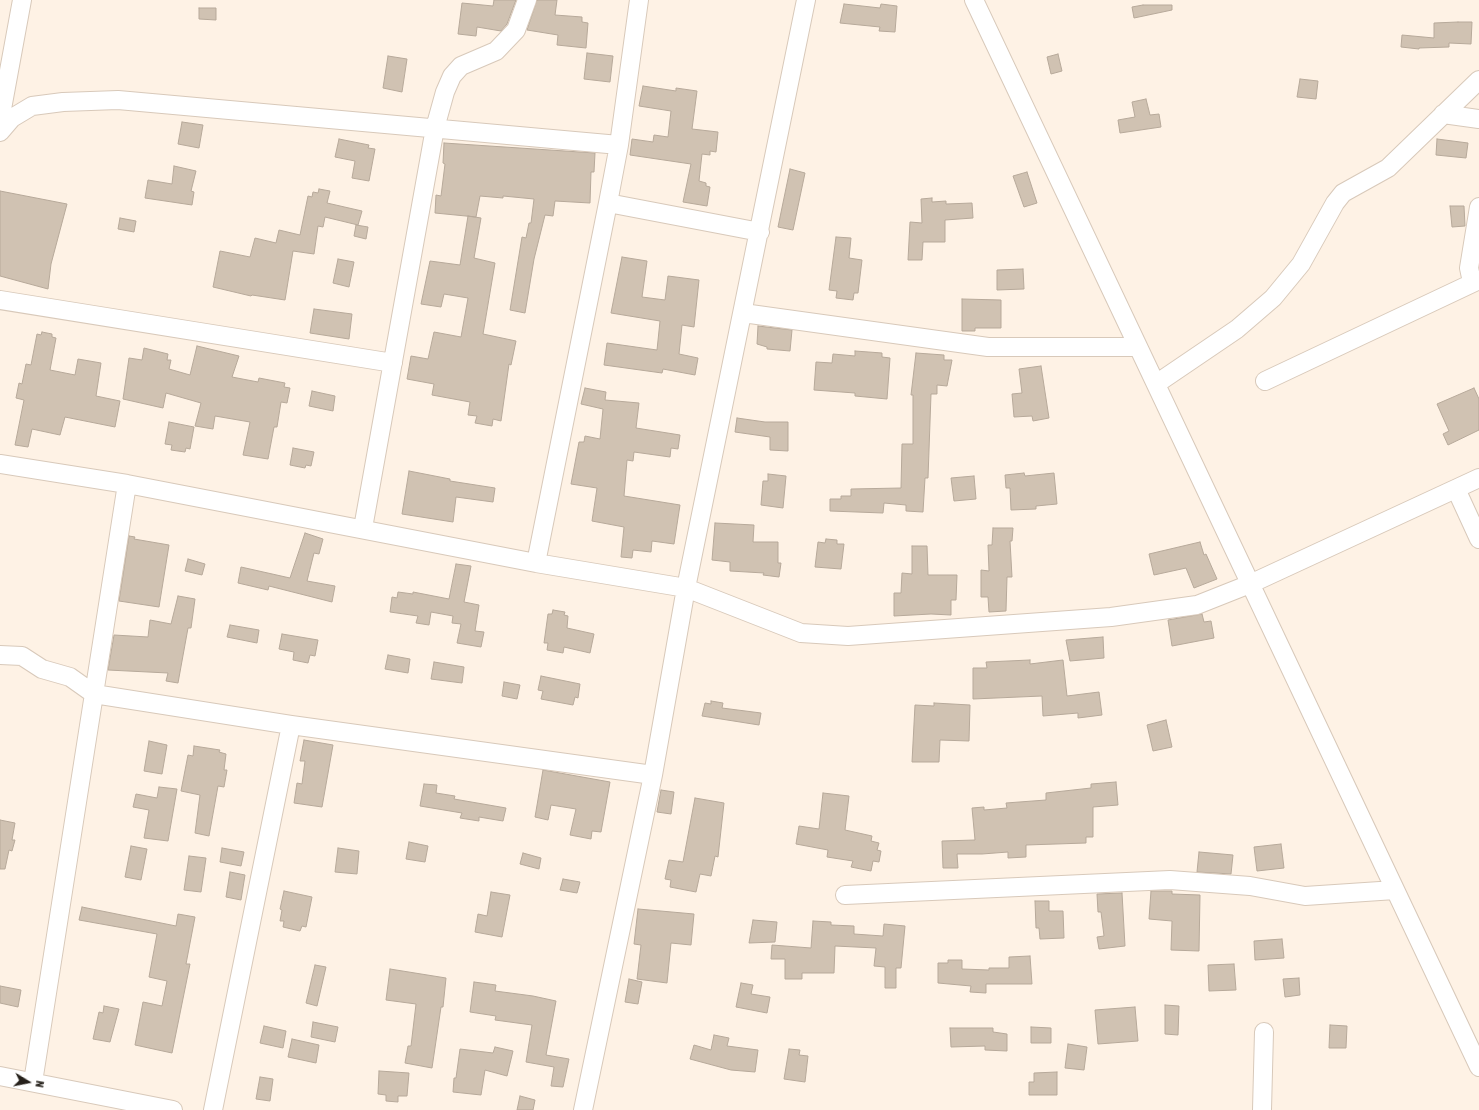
<!DOCTYPE html>
<style>
body{margin:0}
#map{position:relative;width:1479px;height:1110px;overflow:hidden;background:#fef2e5;font-family:"Asap Condensed",sans-serif}
canvas{display:block}
.north{position:absolute;left:8px;top:1062px;width:40px;height:40px;-webkit-text-stroke:3px #fff;paint-order:stroke;rotate:100deg;font-size:11px;font-weight:700;line-height:16px;text-align:center;color:#26211b}
.north::after{content:'';display:block;margin:auto;width:14px;height:18px;background:#26211b;clip-path:polygon(50% 0,100% 100%,50% 72%,0 100%)}
</style>
<div id="map">
<canvas width="1479" height="1110"></canvas>
<div class="north">N</div>
</div>
<script>
const ctx = document.querySelector('canvas').getContext('2d');
ctx.lineJoin = 'round';
function fill(path, color) {
  ctx.fillStyle = color;
  ctx.fill(path, 'evenodd');
}
function shape(rows) {
  const path = new Path2D();
  for (const r of rows) {
    path.moveTo(r[0], r[1]);
    for (let i = 2; i < r.length; i += 2) path.lineTo(r[i], r[i + 1]);
  }
  return path;
}
function stroke(path, color, width, dash) {
  ctx.strokeStyle = color;
  ctx.lineWidth = width;
  ctx.lineCap = dash ? 'butt' : 'round';
  ctx.setLineDash(dash || []);
  ctx.stroke(path);
}
const building = shape([
 [494,0,516,0,507,24,501,31,477,27,476,36,458,34,462,3,493,6,494,0],
 [537,0,557,0,555,15,582,17,582,22,588,23,586,48,557,45,558,35,527,30,537,0],
 [844,4,880,8,881,4,897,6,895,32,879,31,880,27,840,23,844,4],
 [1143,5,1172,5,1172,10,1134,18,1132,7,1143,5],
 [199,8,216,8,216,20,199,19,199,8],
 [1458,22,1472,22,1471,44,1449,43,1449,47,1419,48,1419,49,1401,47,1402,35,1434,38,1434,23,1458,22],
 [587,53,613,56,610,82,584,79,587,53],
 [1058,54,1062,71,1051,74,1047,57,1058,54],
 [388,56,407,59,402,92,383,88,388,56],
 [1300,79,1318,81,1316,99,1297,97,1300,79],
 [643,86,676,91,676,88,697,91,692,129,718,132,716,152,710,151,710,155,702,154,699,181,706,183,706,186,710,187,707,206,683,202,691,164,630,155,632,139,653,142,654,135,668,137,671,111,639,106,643,86],
 [1146,99,1150,115,1159,114,1161,127,1120,133,1118,120,1135,117,1132,102,1146,99],
 [182,122,203,125,199,148,178,144,182,122],
 [339,139,369,145,368,148,375,149,369,181,352,178,355,161,335,157,339,139],
 [1437,139,1468,143,1466,158,1436,155,1437,139],
 [444,143,595,153,594,172,591,172,590,203,555,201,553,216,545,215,534,259,525,313,510,310,522,237,526,238,529,223,531,223,534,199,503,196,503,198,480,196,476,217,435,213,436,195,441,196,445,164,443,163,444,143],
 [174,166,196,171,191,191,194,192,192,205,145,198,148,180,172,184,174,166],
 [790,169,805,173,793,230,778,227,790,169],
 [1027,172,1037,203,1024,207,1013,176,1027,172],
 [319,189,330,191,327,203,362,211,358,225,325,217,323,227,318,226,314,254,293,251,285,300,252,295,251,296,213,287,220,251,250,257,255,238,276,243,279,230,300,235,308,196,312,197,313,192,318,193,319,189],
 [0,191,67,204,51,264,48,289,0,276,0,191],
 [932,198,932,202,946,201,946,204,972,203,973,218,945,220,945,242,923,242,922,260,908,260,910,222,922,223,921,199,932,198],
 [1450,206,1464,206,1465,226,1452,227,1450,206],
 [468,216,481,218,474,258,495,263,483,334,516,341,511,365,509,364,501,421,493,419,492,426,475,423,477,416,468,415,470,402,432,395,434,384,407,379,411,356,428,359,434,332,461,337,468,298,444,294,441,307,421,304,430,261,460,265,468,216],
 [120,218,136,221,134,232,118,229,120,218],
 [356,225,368,227,366,239,354,236,356,225],
 [836,237,851,238,849,258,862,260,858,293,854,293,853,300,836,298,837,291,829,290,836,237],
 [622,257,647,261,642,297,665,300,668,276,699,280,694,327,682,325,679,354,698,358,695,375,663,369,662,373,604,365,607,343,657,350,660,321,611,313,622,257],
 [338,259,354,262,349,287,333,283,338,259],
 [1023,269,1024,289,997,290,997,270,1023,269],
 [962,299,1001,300,1001,328,975,328,975,331,962,331,962,299],
 [314,309,352,314,349,339,310,333,314,309],
 [758,326,792,330,790,351,767,349,767,347,757,344,758,326],
 [42,332,52,334,52,337,56,338,50,370,75,375,78,359,101,363,96,396,120,401,115,427,65,417,60,435,32,429,28,447,15,445,24,400,16,398,19,383,22,384,26,364,31,365,37,334,41,335,42,332],
 [197,346,239,356,232,377,258,382,259,378,285,383,284,387,290,388,287,403,281,402,277,427,274,427,268,459,243,455,250,422,215,416,213,429,195,426,201,403,166,393,163,408,123,399,129,358,142,360,144,348,168,354,167,360,171,360,169,369,190,375,197,346],
 [855,351,882,353,882,357,890,358,887,399,855,396,855,393,814,390,816,362,832,363,833,354,855,356,855,351],
 [916,353,944,355,944,360,952,360,947,386,937,385,937,394,931,394,928,478,925,478,923,512,906,511,906,505,884,503,883,513,830,511,830,499,841,499,841,496,851,496,851,489,901,488,902,444,913,444,913,395,911,395,916,353],
 [1041,366,1049,418,1033,421,1032,416,1014,417,1012,394,1022,393,1019,369,1041,366],
 [585,388,606,392,605,400,639,403,636,428,680,435,678,449,671,448,670,457,634,452,633,461,627,460,624,496,680,505,674,544,652,541,651,552,633,550,632,558,621,557,624,527,592,521,597,488,571,484,579,442,584,442,585,436,600,439,603,409,581,404,585,388],
 [1474,388,1479,399,1479,430,1448,445,1443,434,1449,431,1437,404,1474,388],
 [312,391,335,396,333,411,309,406,312,391],
 [737,418,765,422,788,422,788,451,770,450,770,437,735,432,737,418],
 [169,422,194,427,190,449,186,448,185,452,171,450,172,445,165,444,169,422],
 [293,448,314,452,311,466,306,465,305,468,290,465,293,448],
 [409,471,450,479,450,481,495,488,493,502,456,497,453,522,402,514,409,471],
 [1024,473,1025,476,1054,473,1057,504,1036,506,1036,509,1011,510,1010,488,1006,488,1005,475,1024,473],
 [768,474,786,476,783,508,761,505,763,481,768,481,768,474],
 [974,476,976,499,954,501,951,478,974,476],
 [715,523,754,525,753,542,778,542,778,563,781,563,779,577,763,575,764,573,730,571,730,562,712,560,715,523],
 [993,528,1013,528,1012,541,1010,541,1012,577,1007,577,1006,611,989,612,988,597,981,597,981,570,989,571,988,545,992,545,993,528],
 [305,533,323,539,319,554,314,553,307,581,335,586,332,602,269,586,268,590,238,583,241,567,290,578,305,533],
 [129,536,135,537,134,539,169,545,159,607,119,601,129,536],
 [826,539,837,540,837,544,844,544,841,569,815,567,818,542,825,543,826,539],
 [1200,542,1204,555,1206,554,1217,579,1194,588,1186,568,1154,575,1149,554,1200,542],
 [912,546,927,546,928,575,957,575,956,600,951,600,951,615,931,614,894,616,894,593,901,593,902,573,912,574,912,546],
 [188,559,205,564,202,575,185,571,188,559],
 [456,564,471,566,464,602,479,605,475,631,484,632,481,647,457,643,461,624,452,623,453,616,431,612,429,625,416,623,418,616,390,612,392,597,397,598,398,592,413,594,413,592,449,599,456,564],
 [178,596,195,599,191,628,188,628,178,683,166,681,168,673,108,670,114,635,148,637,150,620,171,624,178,596],
 [553,610,565,612,564,615,568,616,567,628,594,634,590,653,564,647,563,653,547,650,548,643,544,643,548,614,552,614,553,610],
 [1202,614,1204,622,1211,621,1214,638,1172,646,1168,620,1202,614],
 [230,625,259,630,257,643,227,637,230,625],
 [282,634,318,640,315,656,310,655,308,663,293,660,294,652,279,649,282,634],
 [1103,637,1104,658,1070,661,1066,640,1103,637],
 [388,655,410,659,408,673,385,669,388,655],
 [1030,660,1030,664,1063,660,1067,696,1099,692,1102,715,1078,718,1078,713,1043,716,1042,696,973,699,973,668,987,668,986,662,1030,660],
 [434,662,464,667,462,683,431,679,434,662],
 [541,676,580,684,578,698,575,697,573,705,541,699,543,691,538,690,541,676],
 [504,682,520,685,517,699,502,696,504,682],
 [711,701,723,703,722,708,761,713,759,725,702,716,705,703,711,704,711,701],
 [934,703,970,705,969,741,940,740,939,762,912,762,915,705,934,706,934,703],
 [1166,720,1172,747,1153,751,1147,725,1166,720],
 [304,740,333,745,322,807,294,803,297,783,302,784,305,761,300,761,304,740],
 [149,741,167,745,162,774,144,771,149,741],
 [194,746,220,750,219,752,226,754,224,770,227,770,224,787,218,786,209,836,195,833,200,795,181,791,188,755,193,756,194,746],
 [543,770,610,782,601,832,592,831,591,839,570,835,576,809,551,805,548,820,535,817,543,770],
 [1116,782,1118,805,1093,807,1093,837,1086,837,1086,843,1026,845,1026,857,1008,858,1008,852,982,854,957,854,958,868,943,868,942,841,975,840,972,808,984,807,984,810,1007,808,1006,803,1046,800,1046,793,1091,788,1091,784,1116,782],
 [424,784,437,785,436,793,455,796,454,799,506,808,503,821,479,817,479,821,460,818,462,813,420,806,424,784],
 [159,787,177,789,168,841,144,838,149,810,133,807,136,794,157,798,159,787],
 [661,790,674,792,671,814,657,812,661,790],
 [823,793,849,796,845,830,872,836,871,841,879,843,877,850,881,851,879,862,873,861,871,871,851,867,853,861,827,857,828,850,796,844,799,826,819,829,823,793],
 [695,798,724,803,718,857,715,856,711,876,700,874,696,892,670,887,671,880,665,879,669,860,683,862,695,798],
 [0,820,15,823,12,840,15,840,12,851,9,850,5,869,0,869,0,820],
 [409,842,428,846,425,862,406,859,409,842],
 [1281,844,1284,868,1257,871,1254,847,1281,844],
 [131,846,147,849,141,880,125,877,131,846],
 [222,848,244,852,241,866,220,862,222,848],
 [338,848,359,851,357,874,335,872,338,848],
 [1199,852,1233,855,1231,874,1197,872,1199,852],
 [523,853,541,858,539,869,520,864,523,853],
 [189,856,206,858,201,892,184,890,189,856],
 [230,872,245,875,241,900,226,897,230,872],
 [563,879,580,882,577,893,560,890,563,879],
 [284,891,312,897,306,927,302,926,300,931,283,927,284,921,280,921,282,910,280,909,284,891],
 [1151,891,1172,891,1172,894,1200,895,1199,951,1171,950,1172,921,1149,919,1151,891],
 [491,892,510,895,502,937,475,932,478,914,487,916,491,892],
 [1122,893,1125,946,1099,949,1097,937,1104,936,1101,912,1098,912,1097,894,1122,893],
 [1035,901,1049,901,1049,911,1063,911,1064,938,1040,939,1039,928,1036,928,1035,901],
 [82,907,176,926,178,914,195,917,186,964,190,964,172,1053,135,1045,143,1002,162,1006,167,981,149,977,157,934,79,920,82,907],
 [638,909,694,914,691,945,671,943,667,983,637,979,641,945,634,944,638,909],
 [753,920,777,922,775,942,749,943,753,920],
 [813,921,831,922,831,925,854,926,854,934,883,936,884,924,905,926,901,968,896,968,896,988,885,988,885,967,874,966,876,948,835,946,834,973,802,973,802,979,785,979,785,959,771,959,772,945,811,948,813,921],
 [1282,939,1284,958,1255,960,1254,941,1282,939],
 [1030,956,1032,984,986,984,986,993,970,992,971,986,938,983,938,963,948,963,948,960,962,960,962,969,989,970,989,968,1009,968,1009,957,1030,956],
 [1234,964,1236,990,1209,991,1208,965,1234,964],
 [315,965,326,967,317,1006,306,1003,315,965],
 [390,969,446,978,443,1007,441,1007,432,1068,405,1063,408,1046,411,1046,416,1004,386,1000,390,969],
 [1299,978,1300,995,1285,997,1283,979,1299,978],
 [629,979,642,982,638,1004,625,1002,629,979],
 [474,982,496,985,495,991,533,996,556,1001,546,1055,569,1059,563,1087,551,1086,554,1067,526,1062,532,1025,495,1020,496,1016,470,1012,474,982],
 [741,983,753,985,751,994,770,997,767,1013,736,1007,741,983],
 [0,986,21,990,18,1007,0,1003,0,986],
 [1165,1005,1179,1006,1178,1035,1165,1034,1165,1005],
 [104,1006,119,1009,110,1042,93,1039,99,1012,103,1013,104,1006],
 [1135,1007,1138,1041,1098,1044,1095,1010,1135,1007],
 [313,1022,338,1027,335,1042,311,1037,313,1022],
 [1330,1025,1347,1026,1346,1048,1329,1048,1330,1025],
 [264,1026,286,1031,283,1048,260,1043,264,1026],
 [1031,1027,1051,1028,1051,1043,1031,1043,1031,1027],
 [950,1028,993,1028,993,1032,1007,1034,1007,1051,985,1050,985,1046,951,1047,950,1028],
 [714,1035,729,1038,727,1046,758,1050,755,1072,731,1070,690,1059,694,1045,711,1050,714,1035],
 [292,1039,319,1045,316,1063,288,1057,292,1039],
 [1068,1044,1087,1047,1084,1070,1065,1068,1068,1044],
 [495,1047,513,1051,507,1076,485,1070,481,1095,453,1092,454,1078,456,1078,460,1049,493,1053,495,1047],
 [789,1049,800,1050,799,1055,808,1056,805,1082,784,1079,789,1049],
 [379,1071,409,1073,407,1096,398,1096,398,1102,386,1101,386,1095,378,1094,379,1071],
 [1057,1072,1057,1095,1029,1095,1029,1082,1034,1082,1034,1073,1057,1072],
 [260,1077,273,1079,270,1101,256,1099,260,1077],
 [520,1096,535,1100,533,1110,517,1110,520,1096]
]);
const minor = shape([
 [974,0,1479,1067],
 [1443,114,1479,119],
 [0,120,22,0],
 [0,132,12,118,32,106,63,102,118,100,619,145],
 [608,203,760,232],
 [1472,282,1469,268,1479,207],
 [0,300,393,363],
 [743,313,988,347,1138,347],
 [1265,381,1479,280],
 [1156,384,1237,329,1273,298,1301,264,1335,203,1343,193,1388,168,1479,80],
 [0,464,127,484,536,563,686,588,801,633,848,636,1111,617,1197,605,1250,584,1479,478],
 [1456,489,1479,539],
 [363,528,435,128,445,92,452,76,461,66,496,51,516,30,527,0],
 [536,563,608,203,619,145,639,0],
 [0,655,22,656,42,669,70,677,94,694,291,725,653,775],
 [845,895,1170,880,1250,886,1305,896,1395,890],
 [0,1076,173,1110],
 [33,1082,127,484],
 [213,1110,291,725],
 [583,1110,653,775,686,588,806,0],
 [1262,1110,1264,1032]
]);
fill(building, '#d0c2b2');
stroke(building, '#b7a99a', 1);
stroke(minor, '#d8c9ba', 20);
stroke(minor, '#fff', 18);
</script>
